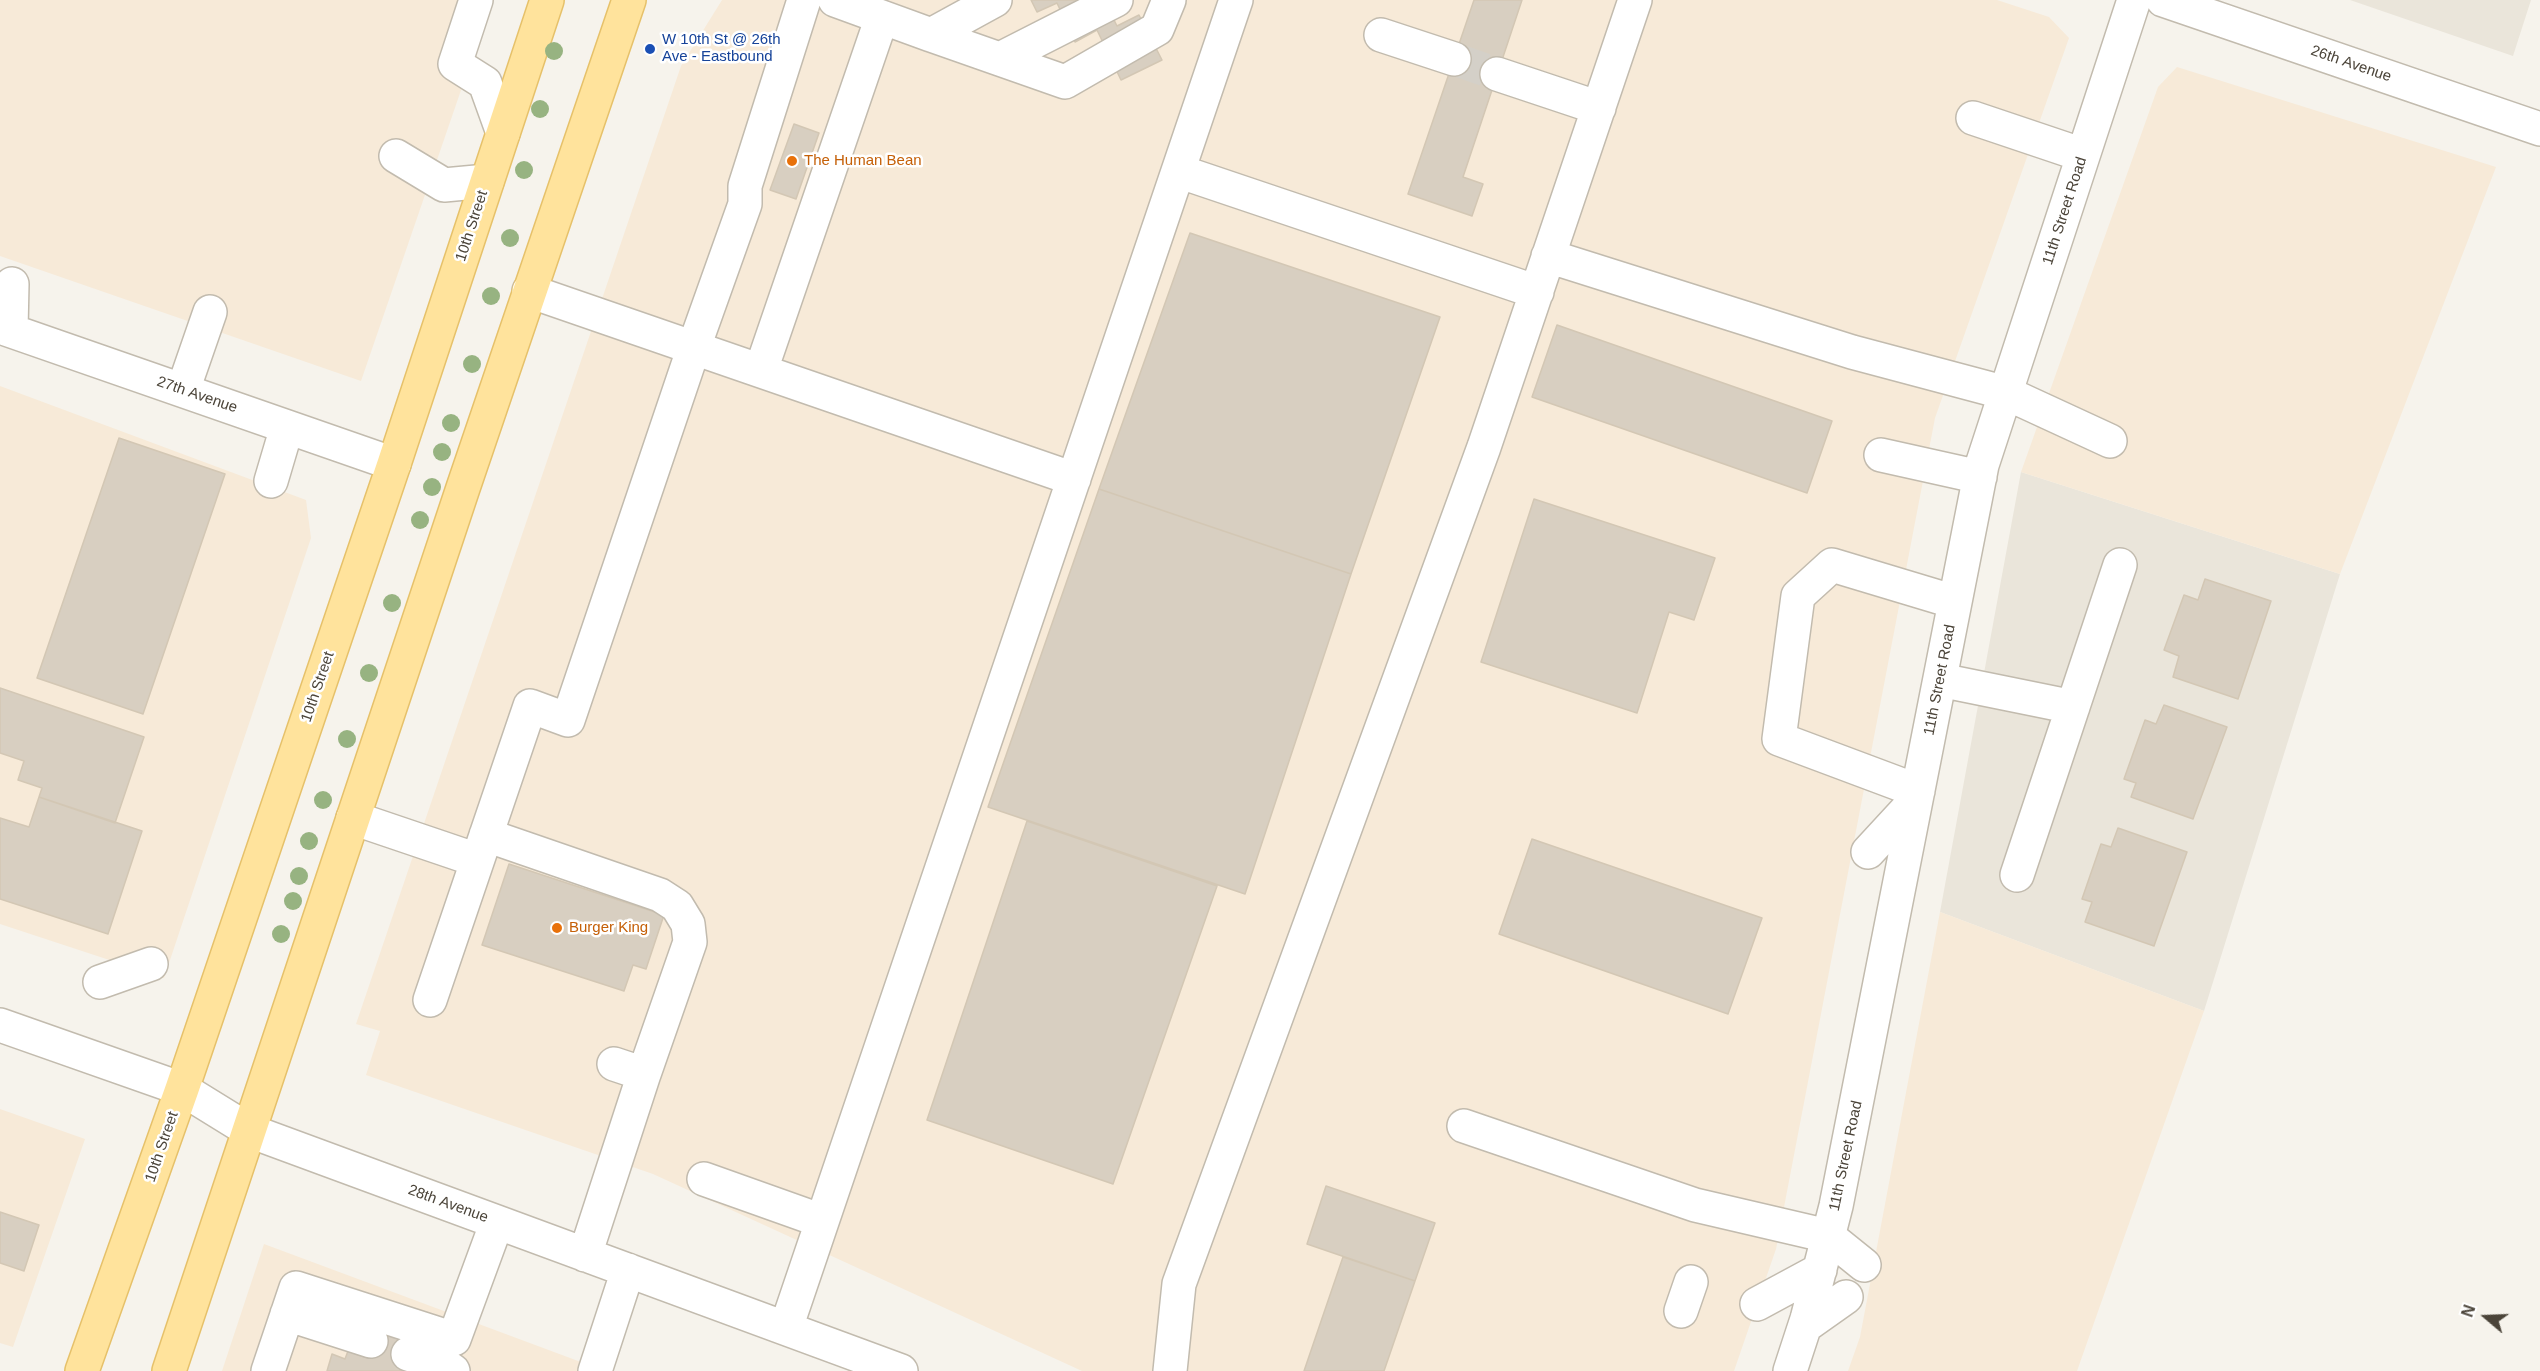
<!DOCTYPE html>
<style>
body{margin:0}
#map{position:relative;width:2540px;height:1371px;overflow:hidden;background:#f6f3ec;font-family:Arial,sans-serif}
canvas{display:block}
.north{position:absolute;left:2456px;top:1287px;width:60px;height:60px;-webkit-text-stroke:4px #fff;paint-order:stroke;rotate:289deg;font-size:16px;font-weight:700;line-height:24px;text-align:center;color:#4b4439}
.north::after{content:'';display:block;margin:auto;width:21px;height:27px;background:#4b4439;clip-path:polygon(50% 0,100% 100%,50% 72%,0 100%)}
</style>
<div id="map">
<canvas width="2540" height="1371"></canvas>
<div class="north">N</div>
</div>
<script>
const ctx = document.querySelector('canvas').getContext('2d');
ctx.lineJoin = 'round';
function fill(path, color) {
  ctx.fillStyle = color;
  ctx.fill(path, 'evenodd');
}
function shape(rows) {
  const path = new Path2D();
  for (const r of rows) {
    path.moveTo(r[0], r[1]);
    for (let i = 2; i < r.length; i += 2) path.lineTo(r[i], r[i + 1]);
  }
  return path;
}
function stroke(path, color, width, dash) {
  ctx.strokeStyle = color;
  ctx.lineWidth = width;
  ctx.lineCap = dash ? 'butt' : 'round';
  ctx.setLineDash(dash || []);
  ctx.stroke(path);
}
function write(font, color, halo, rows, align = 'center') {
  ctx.font = font + ' Arial,sans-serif';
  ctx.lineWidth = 5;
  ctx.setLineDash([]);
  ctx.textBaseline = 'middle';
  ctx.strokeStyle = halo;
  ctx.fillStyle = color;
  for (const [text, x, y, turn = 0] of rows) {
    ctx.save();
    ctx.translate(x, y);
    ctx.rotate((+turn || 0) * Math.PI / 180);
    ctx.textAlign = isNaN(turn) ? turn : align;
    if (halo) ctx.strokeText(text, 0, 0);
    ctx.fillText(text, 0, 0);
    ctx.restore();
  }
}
const residential = shape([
 [2350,0,2531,0,2513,56],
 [2021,472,2340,574,2204,1011,1940,912]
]);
const commercial = shape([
 [0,0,492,0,361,381,0,256],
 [722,0,1997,0,2049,17,2069,38,1935,418,1776,1249,1734,1371,1082,1371,653,1174,366,1075,380,1031,356,1024,681,66],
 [2177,67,2496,167,2340,574,2021,472,2158,87],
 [0,386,306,500,311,538,164,978,0,924],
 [1940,912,2204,1011,2077,1371,1848,1371,1860,1337],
 [0,1109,85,1139,13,1347,0,1343],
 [264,1244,605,1371,222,1371]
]);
const building = shape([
 [1031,0,1104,0,1117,26,1139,15,1162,60,1121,80,1097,30,1075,42,1057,3,1037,12,1031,0],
 [1474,0,1522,0,1463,177,1483,184,1472,216,1408,194,1474,0],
 [794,124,819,133,796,199,770,190,794,124],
 [1190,233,1440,317,1351,574,1099,489,1190,233],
 [1557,325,1832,421,1807,493,1532,397,1557,325],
 [119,438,225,474,143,714,37,678,119,438],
 [1099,489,1351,574,1245,894,988,807,1099,489],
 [1534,499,1715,558,1694,620,1669,612,1637,713,1481,662,1534,499],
 [2205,579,2271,601,2238,699,2173,677,2179,656,2164,650,2184,595,2198,600,2205,579],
 [0,688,144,737,115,823,39,797,42,788,18,780,24,761,0,753,0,688],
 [2164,705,2227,727,2193,819,2131,797,2136,783,2124,779,2145,720,2156,724,2164,705],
 [39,797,142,831,108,934,0,899,0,818,29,827,39,797],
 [1027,821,1217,886,1113,1184,927,1120,1027,821],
 [2118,828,2187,852,2154,946,2085,922,2092,902,2082,899,2101,844,2111,847,2118,828],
 [1532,839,1762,918,1728,1014,1499,934,1532,839],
 [509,864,664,915,646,969,633,965,624,991,482,945,509,864],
 [1326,1186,1435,1223,1415,1281,1307,1244,1326,1186],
 [0,1212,39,1225,24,1271,0,1263,0,1212],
 [1343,1257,1415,1281,1384,1371,1304,1371,1343,1257],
 [377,1330,410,1342,400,1370,405,1371,327,1371,332,1354,345,1359,348,1351,368,1358,377,1330]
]);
const minorTunnel = shape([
 [1454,59,1497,74]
]);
const minor = shape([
 [476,0,455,64,485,83,503,133],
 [835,0,931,35,995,0],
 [2163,0,2540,129],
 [931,35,1065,82,1157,29,1169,0],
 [1381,35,1454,59],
 [1000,59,1116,0],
 [1497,74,1599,108],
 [1973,118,2083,155],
 [396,156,444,185,487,181],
 [1178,171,1537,292],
 [1548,256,1852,352,2006,393,2110,441],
 [529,291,1074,479],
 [0,327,394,464],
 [11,330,12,284],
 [761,370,882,17],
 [183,390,210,312],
 [1881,455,1980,477],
 [271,481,287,427],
 [1940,680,2073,707],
 [1918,791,1779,739,1798,596,1832,565,1955,602],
 [353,818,477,860],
 [486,835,660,895,677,906,688,924,690,942,644,1074],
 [1868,852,1916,800],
 [2017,875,2120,565],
 [100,982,151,964],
 [430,1000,530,706,568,720,694,347,745,204,745,186,804,0],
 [0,1025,182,1089,250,1131,901,1371],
 [1464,1126,1695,1205,1828,1236,1864,1265],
 [704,1179,822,1221],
 [585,1255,644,1074,614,1064],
 [1757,1304,1820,1270],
 [1681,1311,1691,1282],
 [287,1314,371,1341],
 [1805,1326,1846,1297],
 [786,1328,1236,0],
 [408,1354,446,1366,453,1371],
 [268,1371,296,1288,454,1339,497,1222],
 [595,1371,628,1270],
 [1170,1371,1179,1284,1484,447,1635,0],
 [1790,1371,1807,1319,1836,1206,1982,465,2134,0]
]);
const major = shape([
 [82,1371,182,1089,394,464,547,0],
 [169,1371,463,488,629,0]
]);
const trees = [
 [554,51],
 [540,109],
 [524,170],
 [510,238],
 [491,296],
 [472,364],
 [451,423],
 [442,452],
 [432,487],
 [420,520],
 [392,603],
 [369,673],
 [347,739],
 [323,800],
 [309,841],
 [299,876],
 [293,901],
 [281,934]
];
const markers = [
 [650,49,6,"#1a4fb4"],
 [792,161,6,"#e8710a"],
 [557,928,6,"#e8710a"]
];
const transitNames = [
 ["W 10th St @ 26th",662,40],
 ["Ave - Eastbound",662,57]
];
const streetNames = [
 ["26th Avenue",2351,64,19],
 ["11th Street Road",2065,211,-72],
 ["10th Street",472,226,-72],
 ["27th Avenue",197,395,19],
 ["11th Street Road",1940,680,-79],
 ["10th Street",318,687,-71],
 ["10th Street",162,1147,-71],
 ["11th Street Road",1846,1156,-78],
 ["28th Avenue",448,1204,20]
];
const foodNames = [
 ["The Human Bean",804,161],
 ["Burger King",569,928]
];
fill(residential, '#eae5da');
fill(commercial, '#f7ead8');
fill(building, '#d8cfc1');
stroke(building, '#d3c7b4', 1.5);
stroke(minorTunnel, '#d4d0c8', 33, [33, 16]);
stroke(minor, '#c2bbae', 36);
stroke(major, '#e6c16a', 36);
stroke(minor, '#fff', 33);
stroke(major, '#ffe39c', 33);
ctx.fillStyle = '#97b381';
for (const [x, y] of trees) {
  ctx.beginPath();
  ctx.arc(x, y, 9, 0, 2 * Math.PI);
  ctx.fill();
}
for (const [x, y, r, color] of markers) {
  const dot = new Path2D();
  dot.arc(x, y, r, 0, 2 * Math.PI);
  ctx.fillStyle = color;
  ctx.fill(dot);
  stroke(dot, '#fff', 2);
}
write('15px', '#164399', '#fff', transitNames, 'left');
write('15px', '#4b4439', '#fff', streetNames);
write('15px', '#c56008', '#fff', foodNames, 'left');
</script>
